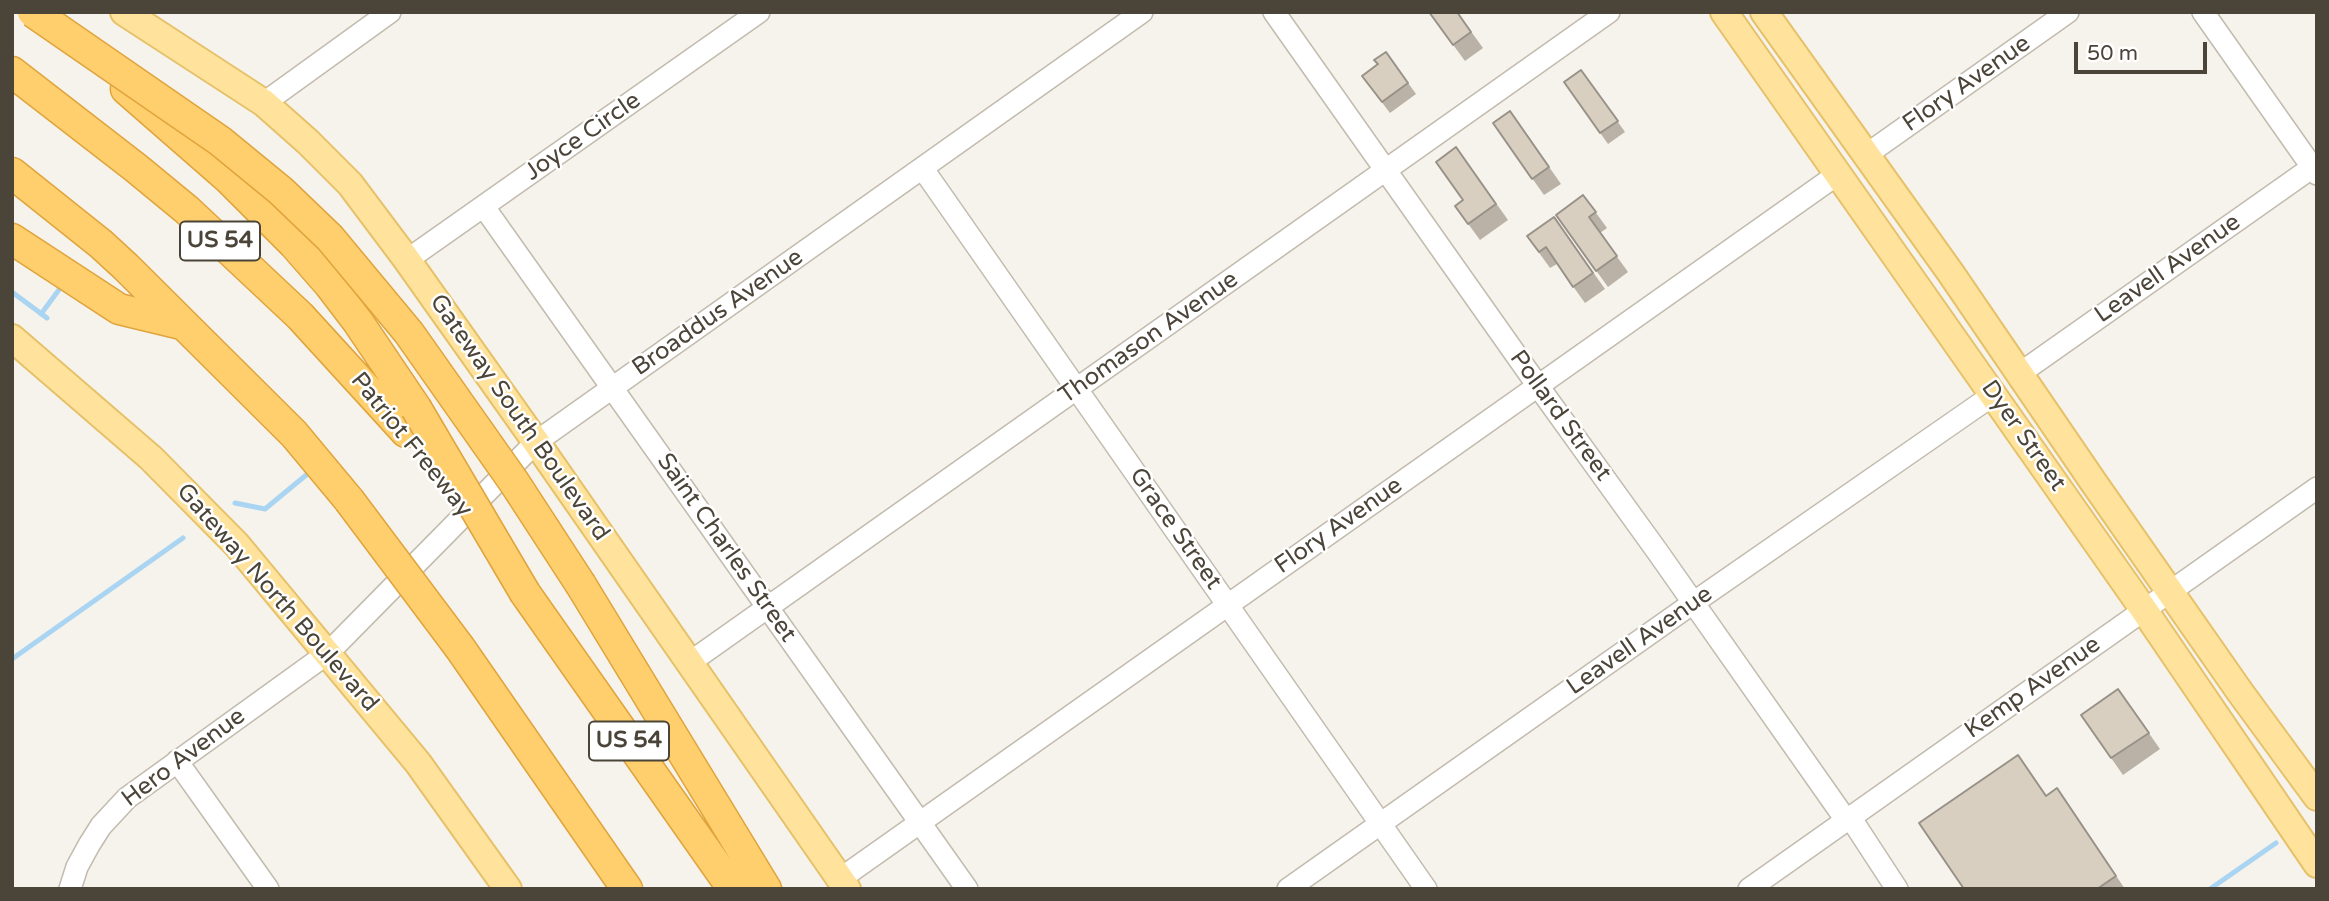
<!DOCTYPE html>
<style>
body{margin:0}
#map{position:relative;width:2329px;height:901px;overflow:hidden;background:#f6f3ec;font-family:"Varela Round",sans-serif}
canvas{display:block}
.frame{position:absolute;inset:0;border:14px solid #4b4439;pointer-events:none}
.scale{position:absolute;left:2074px;top:42px;width:133px;height:32px;box-sizing:border-box;border:4px solid #4b4439;border-top:0;padding-left:9px;font-size:21px;line-height:24px;white-space:nowrap;color:#4b4439;-webkit-text-stroke:5px #fff;paint-order:stroke}
</style>
<div id="map">
<canvas width="2329" height="901"></canvas>
<div class="frame"></div>
<div class="scale">50 m</div>
</div>
<script>
const ctx = document.querySelector('canvas').getContext('2d');
ctx.lineJoin = 'round';
function shape(rows) {
  const path = new Path2D();
  for (const r of rows) {
    path.moveTo(r[0], r[1]);
    for (let i = 2; i < r.length; i += 2) path.lineTo(r[i], r[i + 1]);
  }
  return path;
}
function stroke(path, color, width, dash) {
  ctx.strokeStyle = color;
  ctx.lineWidth = width;
  ctx.lineCap = dash ? 'butt' : 'round';
  ctx.setLineDash(dash || []);
  ctx.stroke(path);
}
function fill(path, color) {
  ctx.fillStyle = color;
  ctx.fill(path, 'evenodd');
}
function write(font, color, halo, rows, align = 'center') {
  ctx.font = font + ' "Varela Round",sans-serif';
  ctx.lineWidth = 5;
  ctx.setLineDash([]);
  ctx.textBaseline = 'middle';
  ctx.strokeStyle = halo;
  ctx.fillStyle = color;
  for (const [text, x, y, turn = 0] of rows) {
    ctx.save();
    ctx.translate(x, y);
    ctx.rotate((+turn || 0) * Math.PI / 180);
    ctx.textAlign = isNaN(turn) ? turn : align;
    if (halo) ctx.strokeText(text, 0, 0);
    ctx.fillText(text, 0, 0);
    ctx.restore();
  }
}
const stream = shape([
 [12,292,47,318],
 [41,314,64,283],
 [235,503,265,509,311,471],
 [12,659,183,538],
 [2210,889,2276,843]
]);
const minor = shape([
 [1274,12,1538,386,1657,551,1846,820],
 [2203,12,2317,174],
 [264,103,390,12],
 [1866,155,2068,12],
 [923,169,1426,889],
 [484,207,967,889],
 [407,260,759,12],
 [2019,374,2317,164],
 [689,663,1609,12],
 [177,761,268,889],
 [1850,817,1897,889],
 [840,879,1838,174],
 [70,889,77,867,89,845,101,826,127,798,328,653,536,442,1142,12],
 [1288,889,1693,603,1993,395],
 [1749,889,2317,488]
]);
const major = shape([
 [124,12,264,103,308,142,350,184,407,260,536,442,847,889],
 [1724,12,2144,610,2317,864],
 [1764,12,1950,272,2094,483,2240,692,2317,797],
 [12,338,151,458,237,545,418,763,508,889]
]);
const highway = shape([
 [12,72,136,168,187,210,300,316,406,432],
 [126,89,228,178,294,244,329,284,358,322,416,408],
 [12,173,101,244,126,267,294,434,349,500],
 [12,239,119,309,181,324],
 [581,585,766,889],
 [525,593,733,889],
 [460,648,627,889]
]);
const highwayBridge = shape([
 [33,12,220,141,281,191,330,238,409,333,514,482,581,585],
 [416,408,525,593],
 [349,500,460,648]
]);
const wall = shape([
 [1429,12,1457,12,1483,48,1465,61],
 [1386,52,1416,94,1390,113,1362,76,1378,64],
 [1581,70,1625,132,1608,144,1564,82],
 [1510,111,1561,184,1544,195,1493,123],
 [1456,147,1508,220,1480,240,1455,206,1463,200],
 [1583,195,1607,228,1600,233,1628,272,1608,287,1556,215],
 [1554,217,1605,289,1585,303,1557,264,1550,268,1527,236],
 [2118,689,2160,749,2123,775,2081,715],
 [2057,788,2125,889,1964,889,2046,796]
]);
const building = shape([
 [1429,12,1457,12,1471,32,1453,45,1429,12],
 [1386,52,1408,83,1382,102,1362,76,1378,64,1374,60,1386,52],
 [1581,70,1618,121,1600,133,1564,82,1581,70],
 [1510,111,1549,167,1532,179,1493,123,1510,111],
 [1456,147,1496,204,1468,224,1455,206,1463,200,1436,162,1456,147],
 [1583,195,1596,212,1589,217,1617,256,1596,271,1556,215,1583,195],
 [1554,217,1593,273,1573,287,1546,247,1539,252,1527,236,1554,217],
 [2118,689,2149,733,2111,758,2081,715,2118,689],
 [2018,755,2046,796,2057,788,2116,876,2097,889,1964,889,1919,823,2018,755]
]);
const shields = [
 [220,241,80],
 [629,741,80]
];
const shieldNames = [
 ["US 54",220,241],
 ["US 54",629,741]
];
const streetNames = [
 ["Flory Avenue",1967,84,-35],
 ["Joyce Circle",583,137,-35],
 ["Leavell Avenue",2168,269,-35],
 ["Broaddus Avenue",718,313,-35],
 ["Thomason Avenue",1149,338,-35],
 ["Pollard Street",1560,416,54],
 ["Gateway South Boulevard",519,418,55],
 ["Dyer Street",2023,436,55],
 ["Patriot Freeway",411,445,51],
 ["Flory Avenue",1339,526,-35],
 ["Grace Street",1175,529,55],
 ["Saint Charles Street",726,548,55],
 ["Gateway North Boulevard",277,598,49],
 ["Leavell Avenue",1640,641,-35],
 ["Kemp Avenue",2033,688,-35],
 ["Hero Avenue",184,758,-37]
];
stroke(stream, '#a9d4f2', 5);
stroke(minor, '#c2bbae', 24);
stroke(major, '#e6c16a', 30);
stroke(highway, '#e0a43c', 33);
stroke(minor, '#fff', 21);
stroke(major, '#ffe39c', 26);
stroke(highway, '#ffcf6e', 30);
stroke(highwayBridge, '#e0a43c', 33, []);
stroke(highwayBridge, '#ffcf6e', 30);
fill(wall, '#bab2a6');
fill(building, '#d8cfc1');
stroke(building, '#979187', 2);
for (const [x, y, w] of shields) {
  const box = new Path2D();
  box.roundRect(x - w / 2, y - 19.5, w, 39, 5);
  ctx.fillStyle = '#fff';
  ctx.fill(box);
  stroke(box, '#4b4439', 2);
}
write('bold 23px', '#4b4439', null, shieldNames);
write('24px', '#4b4439', '#fff', streetNames);
</script>
